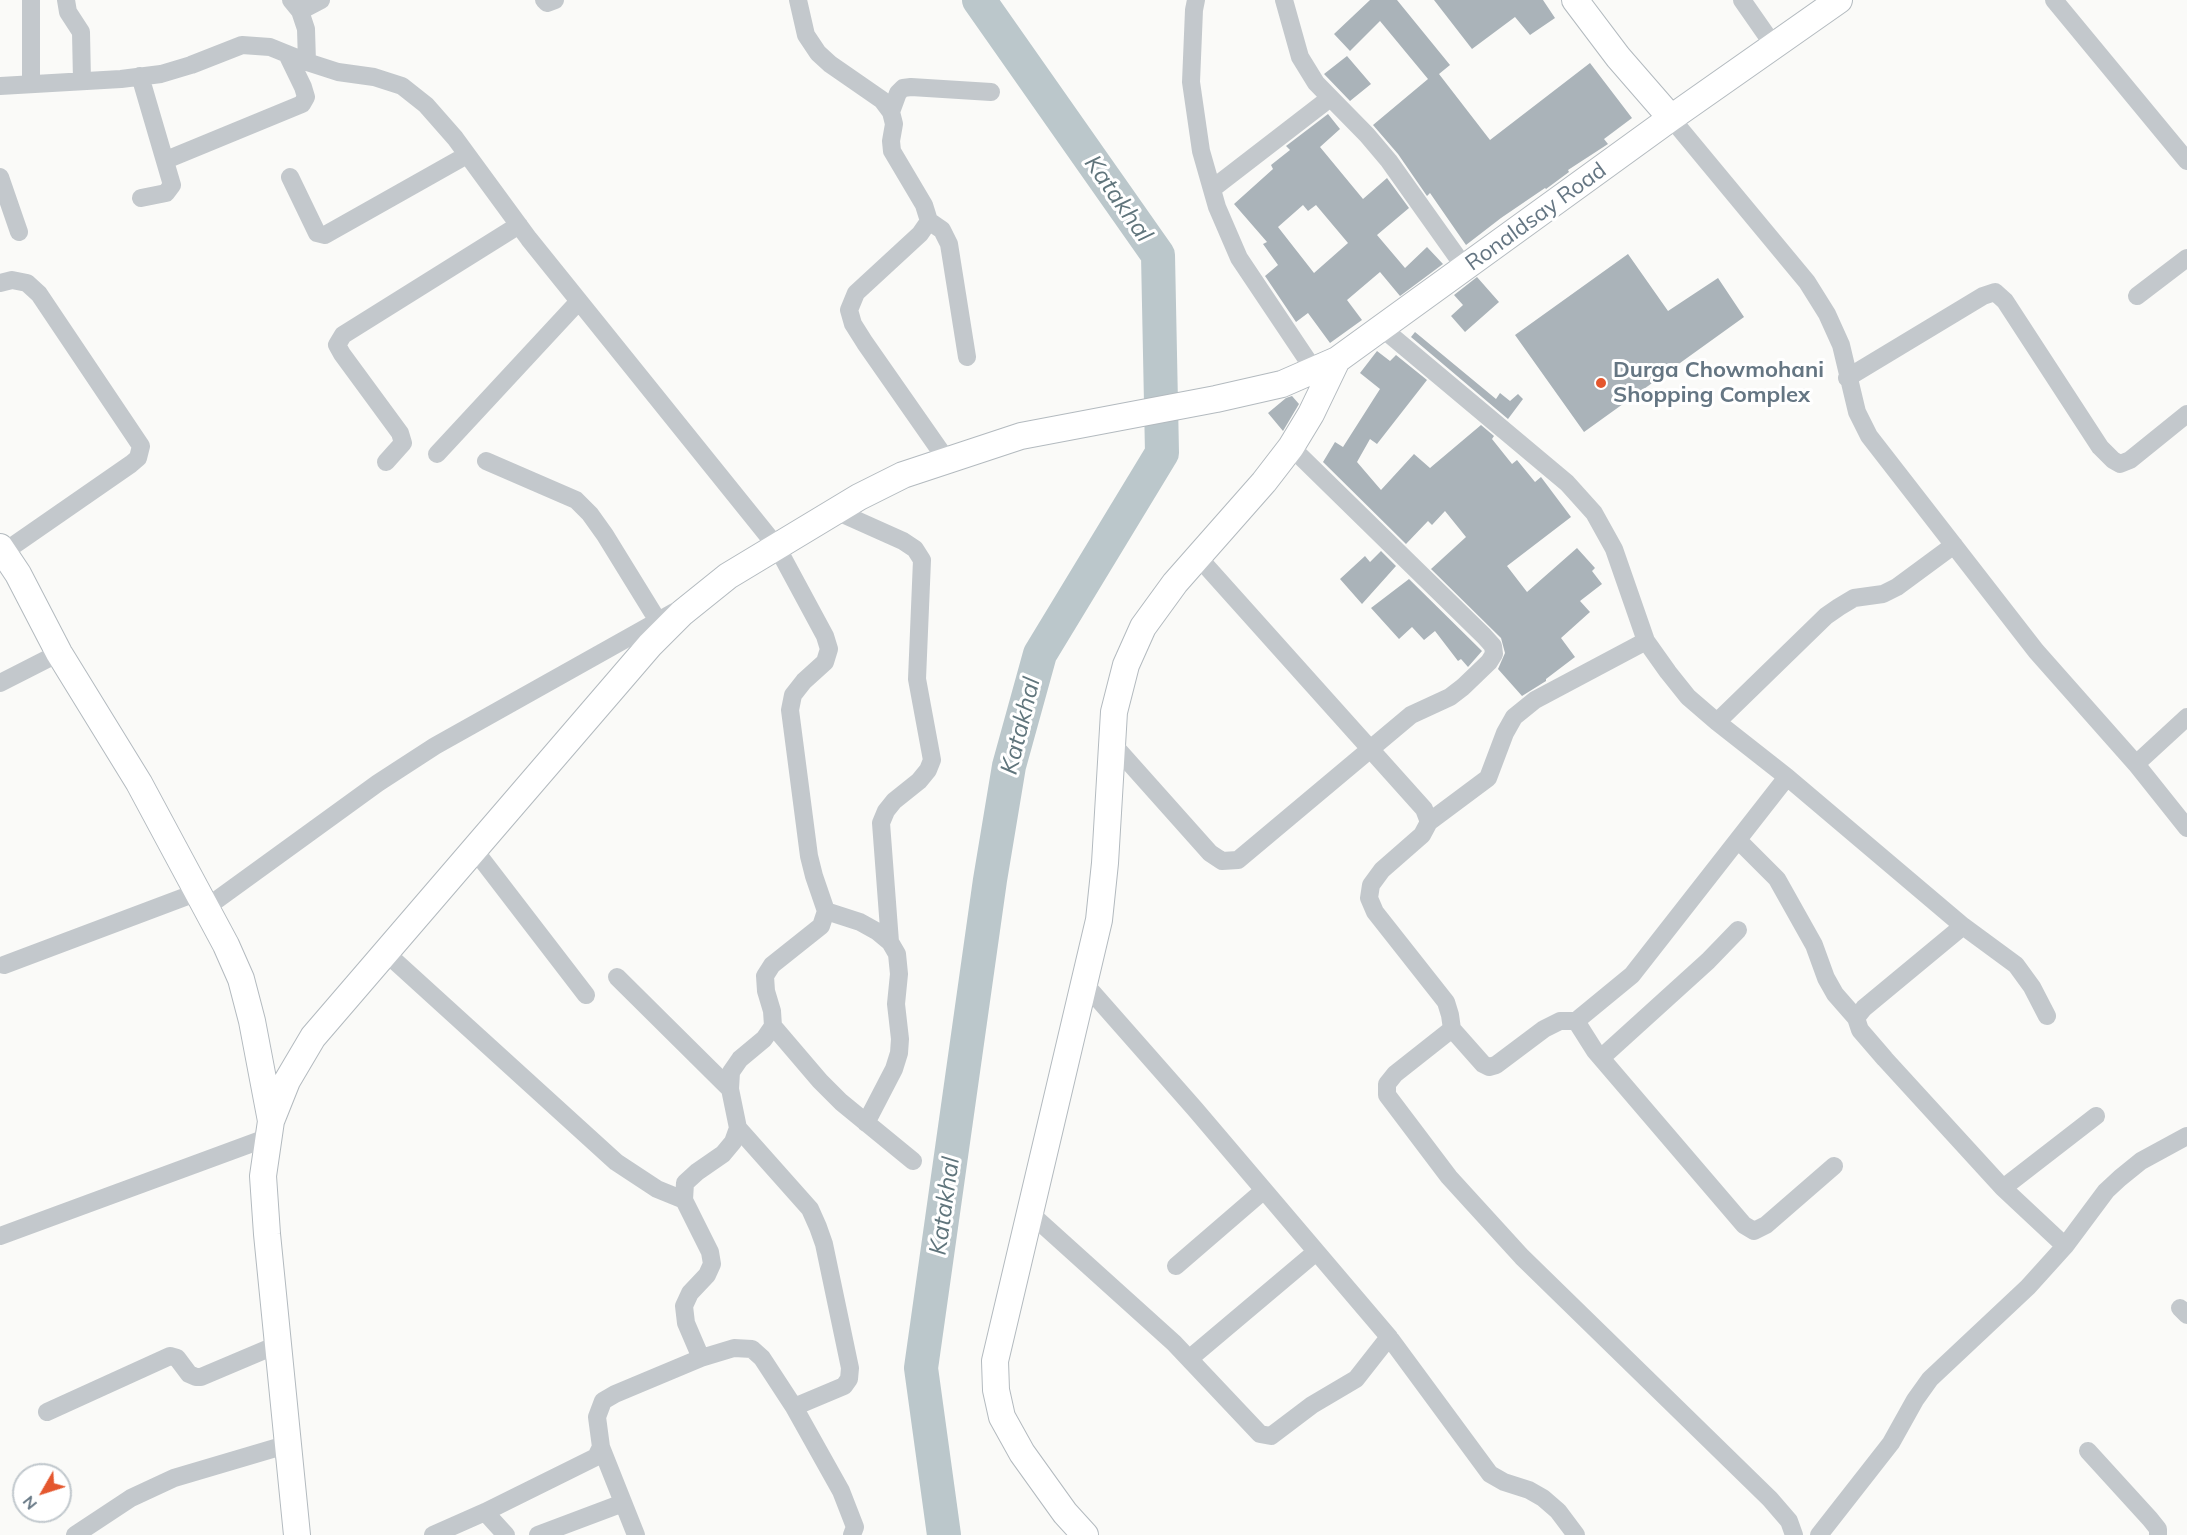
<!DOCTYPE html>
<style>
body{margin:0}
#map{position:relative;width:2187px;height:1535px;overflow:hidden;background:#fafaf8;font-family:Mulish,sans-serif}
canvas{display:block}
.north{position:absolute;left:12px;top:1463px;width:60px;height:60px;box-sizing:border-box;background:#fff;border:2px solid #c1c8cd;border-radius:50%;rotate:231deg;font-size:16px;font-weight:700;line-height:24px;text-align:center;color:#657683}
.north::after{content:'';display:block;margin:auto;width:21px;height:27px;background:#e4572e;clip-path:polygon(50% 0,100% 100%,50% 72%,0 100%)}
</style>
<div id="map">
<canvas width="2187" height="1535"></canvas>
<div class="north">N</div>
</div>
<script>
const ctx = document.querySelector('canvas').getContext('2d');
ctx.lineJoin = 'round';
function shape(rows) {
  const path = new Path2D();
  for (const r of rows) {
    path.moveTo(r[0], r[1]);
    for (let i = 2; i < r.length; i += 2) path.lineTo(r[i], r[i + 1]);
  }
  return path;
}
function stroke(path, color, width, dash) {
  ctx.strokeStyle = color;
  ctx.lineWidth = width;
  ctx.lineCap = dash ? 'butt' : 'round';
  ctx.setLineDash(dash || []);
  ctx.stroke(path);
}
function fill(path, color) {
  ctx.fillStyle = color;
  ctx.fill(path, 'evenodd');
}
function write(font, color, halo, rows, align = 'center') {
  ctx.font = font + ' Mulish,sans-serif';
  ctx.lineWidth = 6;
  ctx.setLineDash([]);
  ctx.textBaseline = 'middle';
  ctx.strokeStyle = halo;
  ctx.fillStyle = color;
  for (const [text, x, y, turn = 0] of rows) {
    ctx.save();
    ctx.translate(x, y);
    ctx.rotate((+turn || 0) * Math.PI / 180);
    ctx.textAlign = isNaN(turn) ? turn : align;
    if (halo) ctx.strokeText(text, 0, 0);
    ctx.fillText(text, 0, 0);
    ctx.restore();
  }
}
const river = shape([
 [944,1535,921,1368,990,880,1009,766,1040,654,1162,453,1158,255,979,0]
]);
const building = shape([
 [1370,0,1397,0,1450,65,1439,74,1490,140,1590,63,1632,118,1604,139,1608,144,1568,170,1569,172,1546,189,1545,188,1501,218,1466,245,1430,193,1427,196,1398,154,1373,125,1428,79,1380,21,1350,51,1334,34],
 [1434,0,1543,0,1555,18,1530,35,1515,17,1472,49],
 [1347,56,1371,84,1350,101,1324,74],
 [1328,114,1340,129,1320,147,1363,199,1387,178,1409,208,1377,235,1405,268,1427,247,1443,264,1400,296,1380,272,1347,300,1362,320,1330,343,1308,313,1296,322,1265,276,1278,265,1263,244,1267,242,1234,204,1273,169,1271,165,1290,150,1286,146],
 [1303,205,1308,211,1316,205,1348,243,1314,273,1278,227],
 [1628,254,1668,311,1718,278,1744,317,1584,432,1515,335],
 [1477,277,1499,302,1465,332,1451,316,1463,305,1454,295],
 [1415,332,1496,399,1500,393,1510,401,1518,394,1523,399,1508,419,1411,337],
 [1377,351,1390,361,1396,355,1427,380,1377,444,1370,439,1357,462,1381,490,1414,454,1430,468,1481,425,1494,436,1492,439,1512,464,1517,460,1535,482,1541,477,1571,517,1507,566,1527,592,1577,548,1595,568,1592,571,1602,584,1580,601,1590,612,1561,638,1575,657,1546,679,1546,681,1522,696,1498,669,1505,653,1501,638,1431,569,1466,537,1445,511,1432,525,1428,521,1406,544,1323,462,1335,442,1343,447,1380,389,1360,373],
 [1292,396,1299,404,1283,431,1268,413,1286,398],
 [1381,551,1396,566,1362,604,1340,579,1365,556,1370,562],
 [1409,579,1482,651,1468,667,1461,659,1458,661,1435,631,1424,640,1412,627,1399,639,1371,608]
]);
const street = shape([
 [31,0,31,84],
 [66,0,68,12,81,32,82,81],
 [291,0,300,11,306,29,307,62],
 [544,0,547,3,555,0],
 [798,0,806,35,818,53,830,64,882,100,891,112,894,124,891,141,892,151,924,205,929,221,920,234,856,293,849,310,853,324,865,343,946,459],
 [1196,0,1194,10,1191,82,1201,151,1217,207,1239,258,1314,370],
 [1284,0,1300,57,1316,83,1367,135,1389,161,1465,268],
 [1742,0,1774,46],
 [2054,0,2187,161],
 [300,11,321,0],
 [140,76,172,185,166,193,141,198],
 [0,86,121,79,161,74,191,65,242,45,270,47,307,62,338,72,374,77,402,86,426,105,455,138,529,239,777,547,825,636,829,649,825,662,804,681,793,695,790,710,809,856,814,876,826,911,821,926,772,965,765,976,766,991,772,1011,773,1026,764,1039,740,1059,731,1072,730,1089,738,1128,733,1142,723,1154,697,1172,685,1183,684,1200,710,1252,712,1264,707,1275,690,1293,684,1306,686,1323,701,1358],
 [891,112,898,93,903,88,911,87,991,92],
 [1671,118,1807,282,1827,314,1841,345,1857,412,1869,436,2036,651,2136,764,2187,828],
 [166,160,302,104,306,97,303,87,287,54],
 [0,177,19,232],
 [290,177,317,233,325,235,467,155],
 [1212,189,1330,98],
 [929,221,942,230,949,244,967,357],
 [0,283,12,280,27,283,39,294,141,446,138,458,131,464,4,552],
 [2137,296,2187,258],
 [1382,328,1567,483,1594,513,1614,549,1646,641,1668,672,1688,697,1717,722,1787,777,1963,926,1864,1008,1856,1018,1860,1030,1885,1059,2003,1188,2065,1246],
 [1847,378,1983,296,1995,292,2005,301,2100,447,2113,460,2120,464,2130,460,2187,414],
 [437,454,579,301],
 [486,461,576,500,590,514,605,535,658,621],
 [386,462,403,443,400,433,342,354,337,345,343,335,519,225],
 [836,511,903,541,915,549,922,560,917,679,932,760,928,770,919,781,894,801,886,811,881,823,890,942],
 [1199,558,1424,809,1429,822,1422,835,1382,870,1371,885,1369,898,1375,912,1446,1002,1450,1015,1452,1029,1395,1074,1387,1084,1387,1095,1449,1177,1522,1257,1770,1499,1789,1521,1794,1535],
 [0,683,59,653],
 [1717,722,1826,616,1839,607,1854,598,1883,594,1897,587,1954,545],
 [1111,742,1210,853,1222,861,1238,860,1411,715,1450,697,1463,687,1489,662,1494,654,1493,646,1484,636,1291,447],
 [2136,764,2187,717],
 [1429,822,1488,778,1505,733,1514,717,1535,700,1646,641],
 [1739,841,1777,879,1814,945,1826,978,1835,994,1856,1018],
 [473,848,586,995],
 [207,907,378,783,435,746,674,612],
 [826,911,860,922,878,932,890,942,897,954,899,974,896,1004,900,1039,899,1053,894,1069,866,1123],
 [1963,926,2016,965,2032,987,2047,1016],
 [385,952,616,1162,657,1189,684,1200],
 [4,965,198,892],
 [617,977,730,1089],
 [1084,983,1195,1109,1389,1337,1490,1474,1504,1482,1529,1490,1543,1498,1558,1511,1576,1535],
 [1576,1021,1595,1051,1744,1225,1754,1231,1766,1225,1834,1166],
 [773,1026,820,1081,841,1102,913,1161],
 [1452,1029,1483,1064,1489,1067,1496,1065,1544,1029,1560,1021,1576,1021,1632,975,1787,777],
 [1601,1058,1708,961,1738,930],
 [738,1128,810,1209,818,1227,824,1244,850,1368,849,1379,844,1386,794,1407],
 [2003,1188,2096,1116],
 [1031,1214,1174,1343,1260,1434,1271,1436,1312,1405,1356,1379,1389,1337],
 [0,1236,269,1137],
 [1176,1266,1263,1191],
 [2180,1308,2187,1315],
 [1189,1359,1316,1252],
 [47,1412,170,1356,177,1358,189,1374,196,1377,201,1377,279,1344],
 [601,1447,636,1535],
 [2088,1451,2150,1519,2158,1529,2158,1535],
 [485,1512,506,1535],
 [75,1535,131,1498,174,1478,289,1444],
 [433,1535,485,1512,596,1457,601,1447,597,1417,603,1401,615,1394,701,1358,734,1348,752,1349,762,1358,794,1407,841,1491,855,1527,852,1535],
 [538,1535,623,1503],
 [1819,1535,1891,1443,1915,1400,1930,1379,2028,1287,2065,1246,2106,1191,2120,1178,2141,1161,2187,1136]
]);
const secondary = shape([
 [1575,0,1618,57,1671,118],
 [0,547,18,574,59,653,139,783,226,945,241,979,252,1021,271,1121],
 [297,1535,267,1234,263,1176,271,1121,287,1081,313,1037,650,645,682,613,728,576,859,497,903,475,1021,436,1216,399,1282,384,1337,360,1671,118,1839,0],
 [1085,1535,1065,1513,1022,1453,1002,1417,996,1390,995,1361,1099,920,1105,863,1114,712,1126,665,1143,627,1175,583,1264,482,1291,447,1311,414,1337,360]
]);
const markers = [
 [1601,383,6,"#e4572e"]
];
const streetNames = [
 ["Ronaldsay Road",1536,217,-36]
];
const poiNames = [
 ["Durga Chowmohani",1613,370],
 ["Shopping Complex",1613,395]
];
const waterNames = [
 ["Katakhal",1118,199,55],
 ["Katakhal",1021,726,-76],
 ["Katakhal",945,1206,-82]
];
stroke(river, '#bbc7cb', 34);
fill(building, '#aab3b9');
stroke(secondary, '#b3babf', 28);
stroke(street, '#c3c8cc', 18);
stroke(secondary, '#fff', 26);
for (const [x, y, r, color] of markers) {
  const dot = new Path2D();
  dot.arc(x, y, r, 0, 2 * Math.PI);
  ctx.fillStyle = color;
  ctx.fill(dot);
  stroke(dot, '#fff', 2);
}
write('22px', '#657683', '#fff', streetNames);
write('bold 22px', '#657683', '#fff', poiNames, 'left');
write('italic 24px', '#60757c', '#fff', waterNames);
</script>
